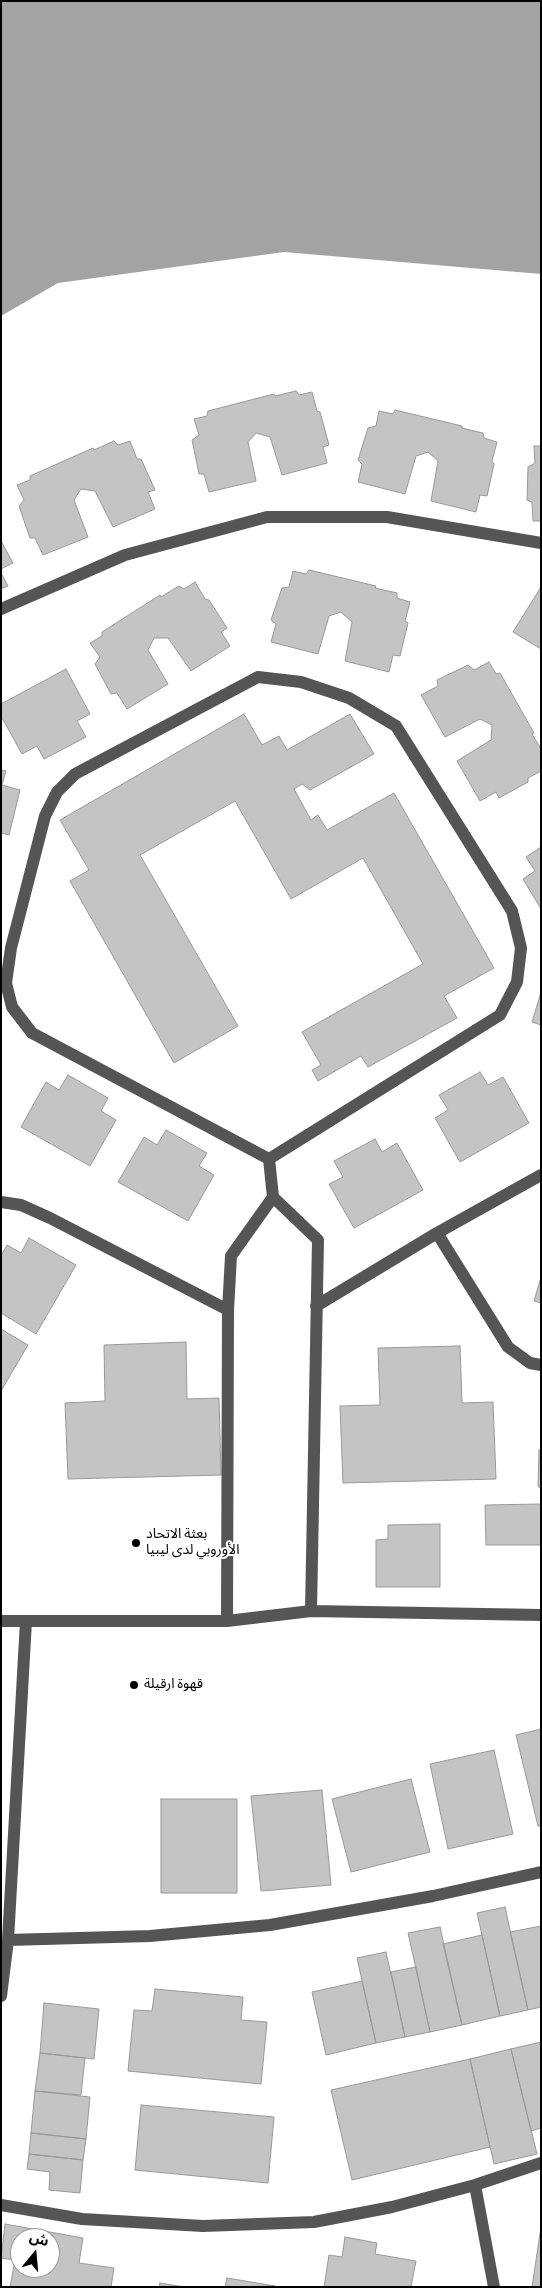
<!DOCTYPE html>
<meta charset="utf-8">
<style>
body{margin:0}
#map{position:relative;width:542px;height:2288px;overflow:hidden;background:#fff;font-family:"Source Sans 3","Noto Sans Arabic",sans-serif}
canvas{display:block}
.frame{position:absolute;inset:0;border:2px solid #000;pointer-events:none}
.north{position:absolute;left:10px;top:2228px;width:50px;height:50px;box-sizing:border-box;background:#fff;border:1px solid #999;border-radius:50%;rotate:17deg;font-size:14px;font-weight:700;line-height:20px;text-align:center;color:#000}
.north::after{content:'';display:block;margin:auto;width:18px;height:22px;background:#000;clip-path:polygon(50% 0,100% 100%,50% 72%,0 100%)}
</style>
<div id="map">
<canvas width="542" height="2288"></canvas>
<div class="frame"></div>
<div class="north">ش</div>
</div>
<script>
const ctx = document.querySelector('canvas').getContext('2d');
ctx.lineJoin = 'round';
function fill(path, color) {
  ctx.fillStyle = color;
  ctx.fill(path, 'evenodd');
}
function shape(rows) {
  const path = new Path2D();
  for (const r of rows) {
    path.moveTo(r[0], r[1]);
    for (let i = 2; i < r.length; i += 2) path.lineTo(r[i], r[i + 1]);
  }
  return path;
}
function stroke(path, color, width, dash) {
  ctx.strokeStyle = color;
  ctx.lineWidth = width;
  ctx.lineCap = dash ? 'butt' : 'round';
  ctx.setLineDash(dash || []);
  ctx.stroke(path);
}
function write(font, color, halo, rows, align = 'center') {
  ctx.font = font + ' "Source Sans 3","Noto Sans Arabic",sans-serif';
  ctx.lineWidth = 4;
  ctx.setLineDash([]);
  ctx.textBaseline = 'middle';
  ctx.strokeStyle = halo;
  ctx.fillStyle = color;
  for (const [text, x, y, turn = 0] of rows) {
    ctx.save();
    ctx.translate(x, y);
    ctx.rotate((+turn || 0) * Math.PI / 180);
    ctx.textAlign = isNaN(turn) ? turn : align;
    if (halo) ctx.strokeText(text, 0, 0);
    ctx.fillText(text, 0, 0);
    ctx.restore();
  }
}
const water = shape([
 [1,1,541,1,541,274,284,252,58,283,1,316]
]);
const building = shape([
 [296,391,299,395,312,392,317,411,320,412,329,445,323,447,327,463,282,475,270,437,256,433,248,442,256,481,209,492,204,474,199,474,192,440,199,435,194,419,207,416,208,411,274,394,275,396,296,391],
 [395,410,462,426,462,428,483,433,484,438,497,442,492,461,494,464,487,496,480,495,476,512,431,501,438,461,428,452,416,456,405,494,358,482,362,464,358,460,368,428,376,426,379,411,393,414,395,410],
 [114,441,118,445,130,441,137,459,141,459,155,490,148,492,155,509,113,527,95,491,81,489,74,500,88,537,43,555,35,538,30,538,19,506,24,500,17,485,30,480,30,476,93,448,94,450,114,441],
 [534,446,541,446,541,521,533,521,532,502,527,500,528,467,535,463,534,446],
 [1,541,13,563,1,569,1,541],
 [309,570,376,586,375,588,397,593,397,598,410,602,405,621,408,623,400,656,393,655,389,672,345,661,352,622,341,612,329,616,318,654,271,642,276,624,271,620,282,588,289,587,293,571,306,574,309,570],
 [1,573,8,586,1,589,1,573],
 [195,582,205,599,209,600,227,628,221,632,230,646,191,671,168,638,154,638,148,650,168,684,127,709,117,693,111,694,95,664,100,657,90,643,102,636,102,632,160,595,161,597,179,586,184,589,195,582],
 [541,587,541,649,513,632,541,587],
 [489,662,496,674,500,673,534,733,532,734,541,749,541,771,528,778,528,782,499,798,496,792,480,801,457,761,491,740,492,725,480,719,445,737,421,695,438,686,437,680,468,665,474,670,489,662],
 [66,669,90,714,77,721,86,737,44,759,37,746,22,754,1,716,1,704,66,669],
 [244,714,262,745,279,736,287,750,350,714,374,754,310,790,302,784,294,789,311,820,318,815,327,830,394,793,494,968,444,996,457,1018,368,1067,361,1056,318,1081,312,1070,321,1065,302,1032,423,964,363,858,291,899,235,801,140,855,238,1026,174,1063,70,881,89,870,60,820,244,714],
 [1,770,6,771,2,785,20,790,9,835,1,833,1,770],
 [541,847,541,909,523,879,535,871,526,857,541,847],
 [541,992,541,1025,532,1022,541,992],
 [480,1072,488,1085,503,1077,529,1123,460,1162,435,1118,448,1110,439,1095,480,1072],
 [68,1075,108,1098,101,1111,116,1120,90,1166,21,1127,46,1082,59,1090,68,1075],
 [166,1130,207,1153,199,1166,214,1175,188,1221,118,1182,144,1137,157,1145,166,1130],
 [375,1139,382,1152,397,1143,423,1190,354,1228,329,1184,343,1177,334,1161,375,1139],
 [29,1238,76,1265,36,1334,1,1313,1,1256,7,1245,21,1253,29,1238],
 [541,1277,541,1303,534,1301,541,1277],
 [1,1329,28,1345,1,1391,1,1329],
 [186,1342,187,1399,219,1398,221,1475,68,1479,65,1403,105,1401,104,1345,186,1342],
 [460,1346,462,1403,493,1402,496,1479,343,1483,340,1406,380,1405,378,1348,460,1346],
 [539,1450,541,1450,541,1489,538,1486,539,1450],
 [541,1504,541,1545,486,1545,485,1505,541,1504],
 [440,1524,440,1587,376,1587,376,1540,388,1539,388,1525,440,1524],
 [541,1729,541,1826,538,1826,516,1735,541,1729],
 [494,1750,513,1834,448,1849,430,1764,494,1750],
 [411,1779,430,1852,351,1872,332,1799,411,1779],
 [322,1790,331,1885,261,1891,251,1796,322,1790],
 [161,1799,237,1799,237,1893,161,1893,161,1799],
 [505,1907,528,2010,500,2016,477,1913,505,1907],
 [541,1926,541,2007,528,2010,510,1932,541,1926],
 [440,1927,462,2025,430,2032,408,1933,440,1927],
 [482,1935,500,2016,462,2025,443,1944,482,1935],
 [386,1952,405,2037,376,2043,357,1958,386,1952],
 [416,1967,430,2032,405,2037,391,1972,416,1967],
 [362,1981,376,2043,326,2055,312,1992,362,1981],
 [155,1989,243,1997,241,2020,267,2022,261,2084,128,2071,134,2010,152,2011,155,1989],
 [44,2003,99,2009,94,2059,40,2053,44,2003],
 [541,2042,541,2128,531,2131,511,2049,541,2042],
 [511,2049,537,2154,494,2164,470,2059,511,2049],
 [40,2053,85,2058,81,2095,35,2091,40,2053],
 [470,2059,490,2147,352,2180,331,2090,470,2059],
 [35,2091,90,2097,86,2139,31,2133,35,2091],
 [141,2105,274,2117,268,2183,135,2170,141,2105],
 [31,2133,86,2139,83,2160,29,2154,31,2133],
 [29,2154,83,2160,80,2193,49,2190,50,2172,27,2169,29,2154],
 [5,2224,83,2238,79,2263,114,2268,111,2287,10,2287,15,2260,1,2258,5,2224],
 [20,2238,50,2238,50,2268,20,2268,20,2238],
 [541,2227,541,2287,532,2287,541,2227],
 [345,2237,377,2243,375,2254,416,2261,411,2287,324,2287,329,2255,342,2257,345,2237],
 [227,2278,275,2286,225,2287,227,2278],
 [160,2283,184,2287,159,2287,160,2283]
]);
const minor = shape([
 [1,609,125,555,267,517,387,517,541,543],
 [258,677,301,682,349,698,396,726,512,911,521,948,517,982,500,1015,269,1159,32,1033,12,1007,6,983,11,948,45,816,57,792,75,774,258,677],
 [273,1197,318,1240,311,1611],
 [1,1202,21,1205,50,1218,228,1310],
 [437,1233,508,1347,530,1363,541,1365],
 [316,1306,437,1233,541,1175],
 [1,1621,227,1621,311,1611,541,1615],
 [227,1621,228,1310,231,1256,273,1197,269,1159],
 [8,1940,150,1936,270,1925,433,1896,541,1872],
 [1,1996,8,1940,26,1621],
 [475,2185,494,2287],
 [1,2205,82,2219,203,2226,314,2222,392,2207,475,2185,541,2163]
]);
const markers = [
 [136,1543,5,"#000"],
 [134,1685,5,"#000"]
];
const poiNames = [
 ["بعثة الاتحاد",146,1535],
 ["الأوروبي لدى ليبيا",146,1551],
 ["قهوة ارقيلة",144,1685]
];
fill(water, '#a3a3a3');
fill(building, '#c4c4c4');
stroke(building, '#999', 1);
stroke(minor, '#555', 12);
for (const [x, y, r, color] of markers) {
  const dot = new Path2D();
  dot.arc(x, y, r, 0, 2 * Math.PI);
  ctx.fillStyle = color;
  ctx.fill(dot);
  stroke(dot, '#fff', 2);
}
write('14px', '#000', '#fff', poiNames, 'left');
</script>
